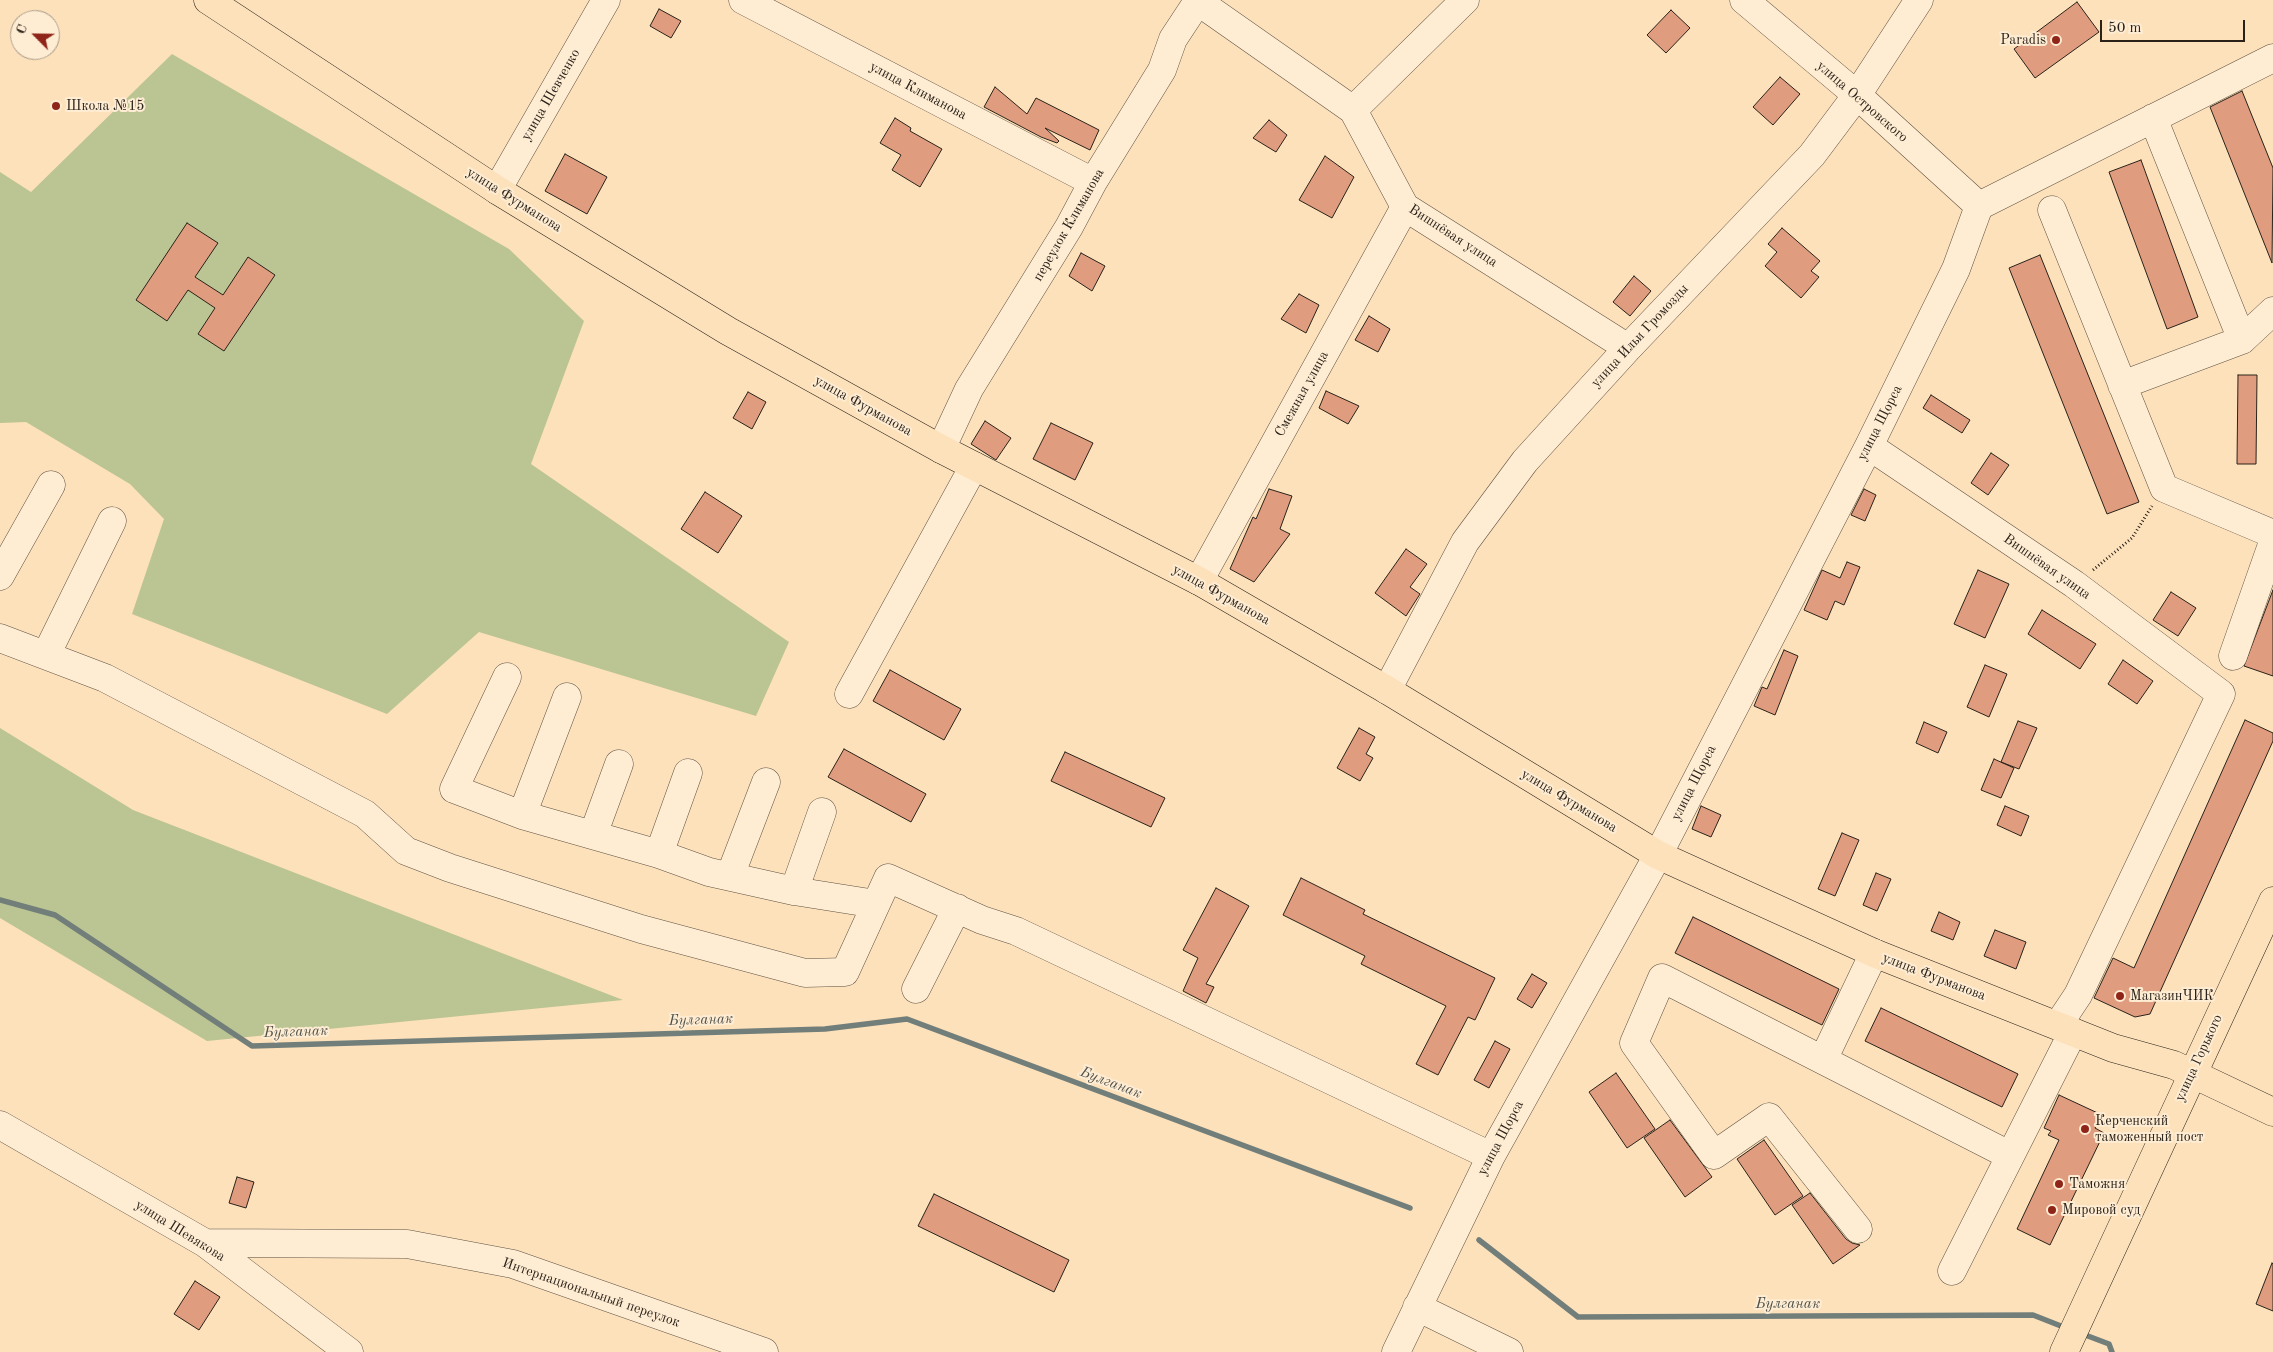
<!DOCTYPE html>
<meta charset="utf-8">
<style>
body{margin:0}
#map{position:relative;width:2273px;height:1352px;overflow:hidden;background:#fde1bb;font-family:"Old Standard TT",serif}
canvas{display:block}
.north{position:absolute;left:10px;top:10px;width:50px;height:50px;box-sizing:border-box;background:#feecd3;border:1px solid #a99b89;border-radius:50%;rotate:293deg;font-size:14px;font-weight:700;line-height:20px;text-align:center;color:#2a2219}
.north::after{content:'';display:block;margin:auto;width:18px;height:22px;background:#8f2418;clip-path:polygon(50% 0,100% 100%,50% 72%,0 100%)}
.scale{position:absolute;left:2100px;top:20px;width:145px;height:22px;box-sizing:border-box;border:2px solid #2a2219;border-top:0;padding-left:6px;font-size:15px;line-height:18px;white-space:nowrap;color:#2a2219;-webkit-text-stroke:4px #feecd3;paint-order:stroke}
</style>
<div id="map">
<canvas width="2273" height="1352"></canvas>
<div class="north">С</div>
<div class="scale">50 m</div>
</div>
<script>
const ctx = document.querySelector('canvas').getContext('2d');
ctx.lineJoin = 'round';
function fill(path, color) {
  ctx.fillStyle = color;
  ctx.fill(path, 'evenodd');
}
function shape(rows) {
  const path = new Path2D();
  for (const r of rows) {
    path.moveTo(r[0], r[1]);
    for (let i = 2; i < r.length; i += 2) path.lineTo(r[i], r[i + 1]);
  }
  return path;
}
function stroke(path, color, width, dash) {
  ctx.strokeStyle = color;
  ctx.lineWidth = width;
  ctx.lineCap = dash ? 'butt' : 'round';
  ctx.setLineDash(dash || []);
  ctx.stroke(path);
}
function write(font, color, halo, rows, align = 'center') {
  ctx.font = font + ' "Old Standard TT",serif';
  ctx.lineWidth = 4;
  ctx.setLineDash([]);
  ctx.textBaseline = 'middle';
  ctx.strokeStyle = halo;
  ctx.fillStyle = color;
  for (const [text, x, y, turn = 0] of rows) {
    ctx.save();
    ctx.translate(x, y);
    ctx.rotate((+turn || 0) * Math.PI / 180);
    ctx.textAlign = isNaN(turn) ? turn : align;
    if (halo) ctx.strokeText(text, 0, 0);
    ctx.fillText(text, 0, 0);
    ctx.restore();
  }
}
const green = shape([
 [172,54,509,249,584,321,531,464,789,642,756,716,479,632,387,714,132,614,164,519,130,484,26,422,0,423,0,172,31,192],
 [0,728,133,810,623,1000,207,1041,0,918]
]);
const stream = shape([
 [0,900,55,915,252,1046,825,1029,907,1019,1410,1208],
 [1479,1240,1578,1317,2033,1315,2066,1328],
 [2080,1333,2109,1344,2112,1352]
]);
const building = shape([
 [2077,2,2099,32,2035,78,2014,49,2077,2],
 [659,9,681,21,671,38,650,26,659,9],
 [1671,10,1690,28,1666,53,1647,35,1671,10],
 [1780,77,1800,94,1773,125,1753,107,1780,77],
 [995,87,1027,114,1036,98,1099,130,1090,150,1045,128,1059,141,1057,143,1041,137,984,107,995,87],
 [2242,91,2273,168,2272,263,2210,107,2242,91],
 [895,118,911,128,910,131,942,149,920,187,892,170,901,155,880,143,895,118],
 [1269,120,1287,135,1276,152,1253,138,1269,120],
 [565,154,607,177,587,214,545,191,565,154],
 [1325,156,1354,177,1332,218,1299,200,1325,156],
 [2141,160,2198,317,2167,329,2109,172,2141,160],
 [187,223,218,243,195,277,223,295,248,257,275,275,224,351,198,334,215,308,188,290,167,321,136,300,187,223],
 [1782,228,1820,261,1811,271,1819,277,1801,298,1765,266,1777,252,1768,244,1782,228],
 [1081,253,1105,266,1092,291,1069,276,1081,253],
 [2040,255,2139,502,2107,514,2009,268,2040,255],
 [1634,276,1651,291,1630,316,1613,302,1634,276],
 [1299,294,1319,305,1306,333,1281,319,1299,294],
 [1369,316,1390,329,1378,352,1355,340,1369,316],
 [2238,375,2257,375,2256,464,2237,464,2238,375],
 [1326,391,1359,406,1348,424,1319,408,1326,391],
 [748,392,766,402,752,429,733,418,748,392],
 [1931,395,1970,420,1962,433,1923,408,1931,395],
 [985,421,1011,438,996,460,971,444,985,421],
 [1051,423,1093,443,1075,480,1033,459,1051,423],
 [1991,453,2009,465,1988,495,1971,483,1991,453],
 [1269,489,1292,496,1280,529,1290,534,1254,582,1230,569,1253,517,1256,519,1269,489],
 [1864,489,1876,495,1865,521,1851,515,1864,489],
 [705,492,742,516,718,553,681,529,705,492],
 [1406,549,1427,564,1410,587,1420,594,1406,616,1375,593,1406,549],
 [1847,562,1860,567,1844,605,1835,601,1827,620,1804,610,1822,570,1840,578,1847,562],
 [1978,570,2009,584,1985,638,1954,624,1978,570],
 [2273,590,2273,676,2244,666,2273,590],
 [2171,592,2196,608,2178,636,2153,620,2171,592],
 [2042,610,2096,644,2080,669,2028,634,2042,610],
 [1784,650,1798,656,1775,715,1754,706,1762,687,1767,689,1784,650],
 [2123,660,2153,681,2137,704,2108,684,2123,660],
 [1985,665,2007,674,1989,717,1967,707,1985,665],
 [890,670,961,709,944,740,873,701,890,670],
 [2245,720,2273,733,2273,741,2150,1014,2135,1017,2094,998,2113,958,2134,968,2245,720],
 [2018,721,2037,728,2019,769,2001,762,2018,721],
 [1924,722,1947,732,1938,753,1916,743,1924,722],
 [1359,728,1375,737,1366,754,1373,758,1360,781,1337,768,1359,728],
 [844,749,926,794,911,822,828,777,844,749],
 [1065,752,1165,798,1151,827,1051,781,1065,752],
 [1994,759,2014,768,2001,798,1981,790,1994,759],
 [1701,806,1721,815,1711,837,1692,829,1701,806],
 [2005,806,2029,816,2021,836,1997,825,2005,806],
 [1842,833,1859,840,1835,896,1818,889,1842,833],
 [1876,873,1891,879,1877,911,1863,905,1876,873],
 [1301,878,1365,910,1363,914,1495,978,1475,1020,1468,1017,1438,1075,1416,1064,1446,1006,1361,964,1365,956,1283,915,1301,878],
 [1216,888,1249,906,1206,984,1214,987,1206,1003,1183,991,1198,958,1183,950,1216,888],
 [1939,912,1960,922,1953,940,1931,931,1939,912],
 [1693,917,1839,989,1822,1025,1675,953,1693,917],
 [1995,930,2026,942,2016,969,1984,956,1995,930],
 [1532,974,1547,983,1532,1008,1517,999,1532,974],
 [1881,1008,2018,1074,2002,1107,1865,1041,1881,1008],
 [1495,1041,1510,1049,1489,1088,1474,1080,1495,1041],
 [1616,1073,1655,1129,1627,1148,1589,1092,1616,1073],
 [2059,1095,2102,1115,2095,1128,2104,1133,2050,1245,2017,1229,2059,1140,2048,1135,2051,1131,2044,1128,2059,1095],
 [1670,1120,1712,1177,1685,1197,1644,1138,1670,1120],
 [1764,1140,1803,1196,1775,1215,1737,1159,1764,1140],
 [237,1177,254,1182,246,1208,229,1203,237,1177],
 [1810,1193,1846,1239,1852,1243,1860,1245,1833,1264,1792,1205,1810,1193],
 [934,1194,1069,1260,1054,1292,918,1226,934,1194],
 [2272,1263,2273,1264,2273,1311,2256,1304,2272,1263],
 [195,1281,220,1297,199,1330,174,1314,195,1281]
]);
const path = shape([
 [2093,570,2132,538,2152,506]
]);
const minor = shape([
 [743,0,1093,182],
 [1196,0,1353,110,1405,207,1628,348],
 [1744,0,1857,95,1979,206],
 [1353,110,1465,0],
 [497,190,606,0],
 [1979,206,2273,58],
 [2052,210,2164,488,2273,534],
 [2242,340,2273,311],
 [2122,385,2242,340,2153,118],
 [1869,446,2074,584,2221,694,2078,995,2058,1025],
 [941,449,969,389,1069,227,1093,182,1162,70,1173,39,1198,1],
 [0,576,51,485],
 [1199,581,1405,207],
 [0,638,105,678,365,814,406,851,450,868,641,929,805,973,845,972,888,878,982,920,1016,931,1491,1156],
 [46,655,112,521],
 [2233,656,2273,542],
 [507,677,454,789,522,815,659,854,709,872,794,891,876,904],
 [1387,690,1465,542,1525,461,1628,348,1812,155,1857,95,1919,0],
 [849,694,974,466],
 [522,815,567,697],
 [593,835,619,764],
 [659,854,688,773],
 [730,876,766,782],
 [794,891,822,812],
 [916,989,957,908],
 [1823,1060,1874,953],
 [0,1125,205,1243,349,1352],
 [1858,1229,1769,1117,1714,1155,1634,1043,1662,978,2009,1155],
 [205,1243,407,1244,513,1264,764,1352],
 [1952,1271,2073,1032],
 [1417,1307,1509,1352],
 [1396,1352,1491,1156,1658,855,1869,446,1956,269,1979,206]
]);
const major = shape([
 [208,0,497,190,728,331,941,449,1199,581,1387,690,1658,855,1874,953,2113,1048,2174,1065,2273,1112],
 [2064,1352,2273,901]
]);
const markers = [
 [2056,40,5,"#8f2418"],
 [56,106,5,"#8f2418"],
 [2120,996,5,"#8f2418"],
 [2085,1129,5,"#8f2418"],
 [2059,1184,5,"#8f2418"],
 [2052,1210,5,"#8f2418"]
];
const poiNames = [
 ["Paradis",2046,40,"right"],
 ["Школа №15",66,106],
 ["МагазинЧИК",2130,996],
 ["Керченский",2095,1121],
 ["таможенный пост",2095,1137],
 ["Таможня",2069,1184],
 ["Мировой суд",2062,1210]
];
const streetNames = [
 ["улица Климанова",918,91,28],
 ["улица Шевченко",551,95,-60],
 ["улица Островского",1862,102,41],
 ["улица Фурманова",514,200,32],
 ["переулок Климанова",1069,225,-60],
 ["Вишнёвая улица",1453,236,33],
 ["улица Ильи Громозды",1640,336,-47],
 ["Смежная улица",1302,394,-61],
 ["улица Фурманова",863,406,29],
 ["улица Щорса",1880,423,-63],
 ["Вишнёвая улица",2047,567,35],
 ["улица Фурманова",1221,595,29],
 ["улица Щорса",1694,783,-63],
 ["улица Фурманова",1569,801,31],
 ["улица Фурманова",1934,977,21],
 ["улица Горького",2199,1058,-65],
 ["улица Щорса",1501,1138,-62],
 ["улица Шевякова",180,1231,32],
 ["Интернациональный переулок",591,1293,19]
];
const waterNames = [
 ["Булганак",701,1020,-2],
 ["Булганак",296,1032,-2],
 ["Булганак",1111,1083,21],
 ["Булганак",1788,1304]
];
fill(green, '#bbc493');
stroke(stream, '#727e79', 5.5);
fill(building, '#df9c7f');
stroke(building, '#2a2219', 1);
stroke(minor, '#5f5242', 29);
stroke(major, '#2a2219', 29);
stroke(path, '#2a2219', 3, [1, 2.5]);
stroke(minor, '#feecd3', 28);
stroke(major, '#fde1bb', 28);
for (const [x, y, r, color] of markers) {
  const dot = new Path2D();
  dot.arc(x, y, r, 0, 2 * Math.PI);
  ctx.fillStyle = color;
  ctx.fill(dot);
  stroke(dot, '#feecd3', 2);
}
write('14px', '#2a2219', '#feecd3', poiNames, 'left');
write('14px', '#2a2219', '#feecd3', streetNames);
write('italic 15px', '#4e5049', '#feecd3', waterNames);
</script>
